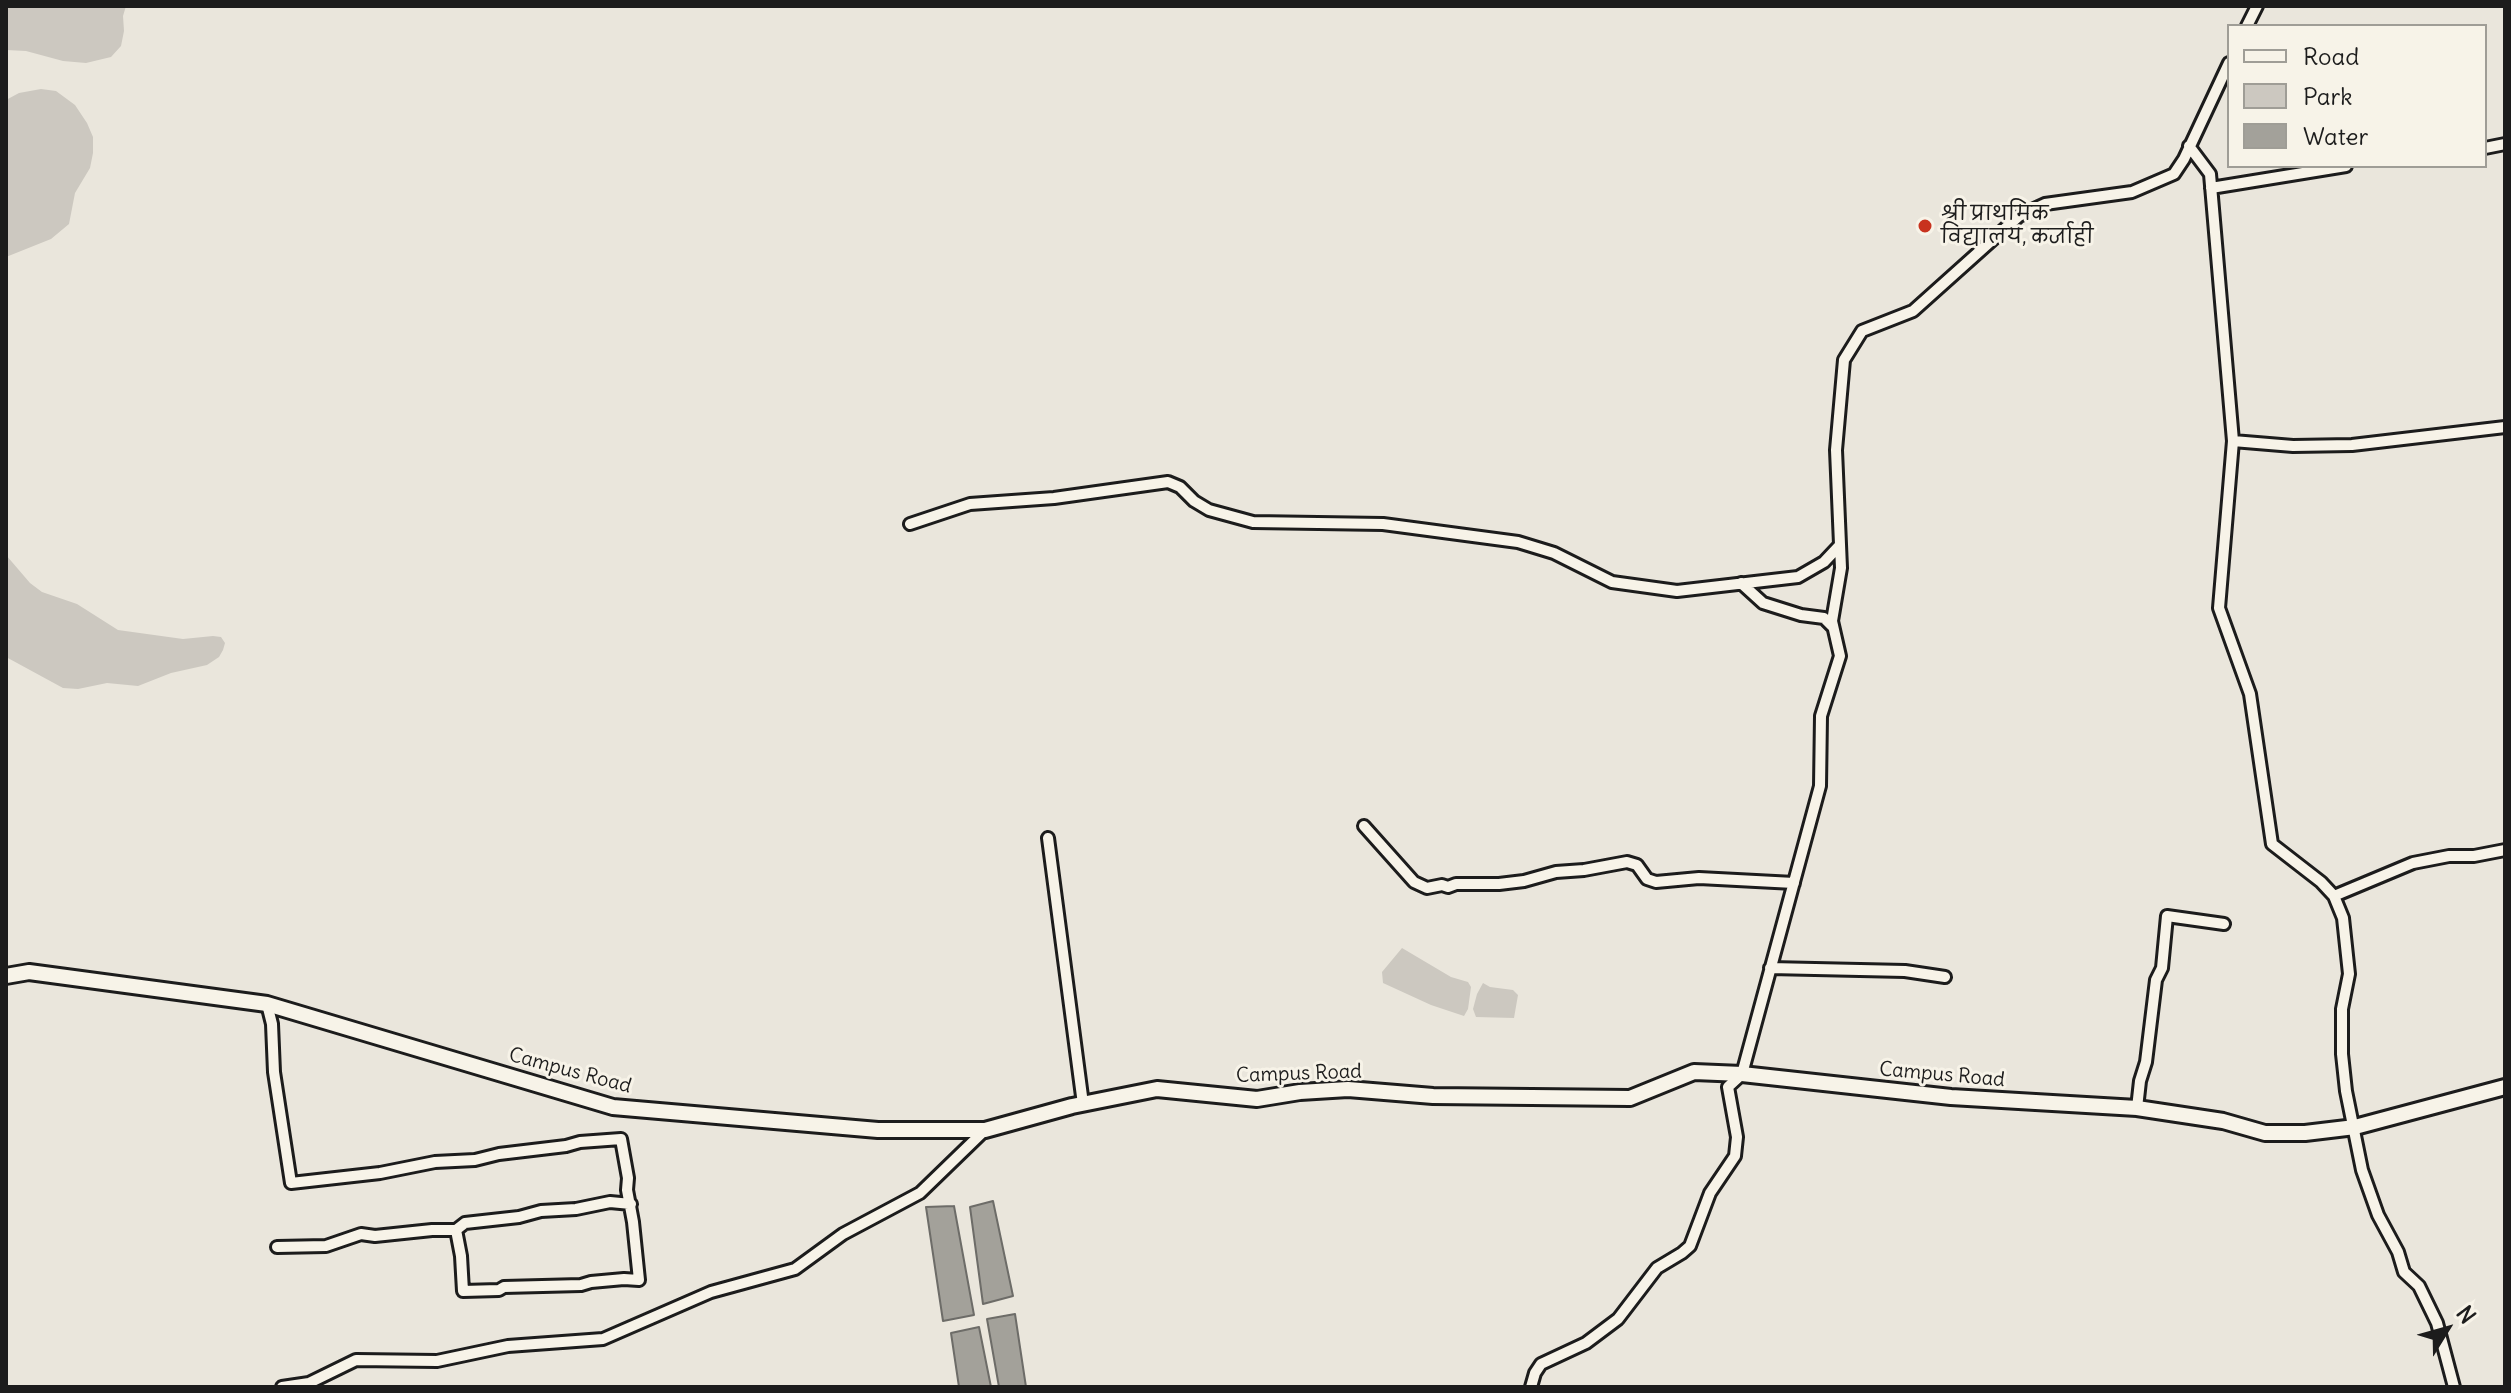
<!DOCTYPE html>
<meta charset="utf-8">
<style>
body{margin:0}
#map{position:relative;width:2511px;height:1393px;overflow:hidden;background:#eae6dc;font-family:Delius,sans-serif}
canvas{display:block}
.frame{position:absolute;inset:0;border:8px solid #1c1c1c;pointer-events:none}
.legend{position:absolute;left:2227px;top:24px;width:260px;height:144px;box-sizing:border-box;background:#f7f3e8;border:2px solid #9f9d96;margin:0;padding:10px 14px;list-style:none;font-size:24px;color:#1c1c1c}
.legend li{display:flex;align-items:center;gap:16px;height:40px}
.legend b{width:40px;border:2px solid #9f9d96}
.north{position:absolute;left:2407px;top:1289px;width:80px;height:80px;-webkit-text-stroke:6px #f7f3e8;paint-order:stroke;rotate:53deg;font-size:22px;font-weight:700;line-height:32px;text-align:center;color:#1c1c1c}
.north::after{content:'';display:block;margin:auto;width:28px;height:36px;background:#1c1c1c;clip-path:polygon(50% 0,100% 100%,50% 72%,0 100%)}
</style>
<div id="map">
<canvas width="2511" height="1393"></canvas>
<div class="frame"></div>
<ul class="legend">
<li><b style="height:10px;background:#f7f3e8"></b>Road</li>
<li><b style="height:22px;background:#ccc8c0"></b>Park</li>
<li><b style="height:22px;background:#a3a19a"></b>Water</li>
</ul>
<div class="north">N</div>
</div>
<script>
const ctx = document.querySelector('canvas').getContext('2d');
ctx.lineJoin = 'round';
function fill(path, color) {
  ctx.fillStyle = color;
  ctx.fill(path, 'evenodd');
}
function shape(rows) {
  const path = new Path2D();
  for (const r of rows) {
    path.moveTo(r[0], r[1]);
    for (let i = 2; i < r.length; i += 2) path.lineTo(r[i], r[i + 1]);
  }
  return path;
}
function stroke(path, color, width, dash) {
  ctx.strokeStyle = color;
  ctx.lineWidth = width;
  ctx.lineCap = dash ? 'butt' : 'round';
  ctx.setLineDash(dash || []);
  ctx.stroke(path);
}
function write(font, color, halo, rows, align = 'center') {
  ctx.font = font + ' Delius,"Playpen Sans Deva",sans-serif';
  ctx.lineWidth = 6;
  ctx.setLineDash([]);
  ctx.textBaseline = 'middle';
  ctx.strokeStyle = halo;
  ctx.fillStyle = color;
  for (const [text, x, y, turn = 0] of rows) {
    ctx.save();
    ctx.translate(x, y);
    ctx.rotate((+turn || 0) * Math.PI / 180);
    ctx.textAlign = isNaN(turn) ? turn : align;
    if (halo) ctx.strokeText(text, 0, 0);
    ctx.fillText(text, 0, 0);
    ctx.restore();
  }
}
const green = shape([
 [6,6,126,6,123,16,124,31,121,46,111,57,86,63,63,61,26,51,6,50],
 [41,89,56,91,75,105,87,123,93,137,93,153,90,168,75,193,69,224,51,239,6,257,6,100,19,93],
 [6,555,30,583,42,592,77,604,118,630,183,639,213,636,221,637,225,643,223,650,219,657,207,665,171,673,138,686,107,683,78,689,63,688,6,657],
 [1402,948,1451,977,1468,982,1471,987,1468,1009,1464,1016,1431,1005,1383,983,1382,972],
 [1483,983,1490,987,1513,990,1518,995,1514,1018,1476,1017,1473,1009,1477,994]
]);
const water = shape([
 [993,1201,1013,1296,983,1304,970,1207,993,1201],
 [954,1206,974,1315,943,1321,926,1207,954,1206],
 [1015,1314,1026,1387,999,1387,987,1319,1015,1314],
 [979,1327,991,1387,959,1387,951,1333,979,1327]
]);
const street = shape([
 [2247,26,2257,6],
 [2189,146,2210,174,2233,441,2219,608,2250,694,2272,844,2321,882,2334,896,2343,918,2349,974,2342,1009,2342,1054,2346,1091,2362,1170,2378,1215,2398,1252,2404,1272,2419,1286,2437,1323,2454,1387],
 [2485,148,2505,144],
 [2211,188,2346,166],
 [2233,441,2293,446,2352,445,2505,427],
 [910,524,970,504,1054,498,1168,482,1180,487,1194,501,1209,510,1253,522,1383,524,1518,542,1554,553,1612,582,1677,591,1798,577,1824,562,1840,545],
 [1741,583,1763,603,1801,615,1824,618,1833,627],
 [1364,826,1414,882,1427,888,1442,885,1448,887,1456,884,1499,884,1524,881,1556,872,1584,870,1627,862,1637,865,1647,879,1656,882,1699,878,1794,883],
 [1048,838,1083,1104],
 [2334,896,2413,863,2449,856,2474,856,2505,850],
 [1770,968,1905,971,1945,977],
 [267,1004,272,1024,274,1072,291,1183,380,1173,435,1162,475,1160,499,1154,566,1146,580,1142,621,1139,628,1178,627,1190,633,1222,639,1280,624,1279,591,1282,581,1285,504,1287,499,1290,463,1291,461,1256,456,1230,432,1230,375,1236,361,1234,326,1246,277,1247],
 [2137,1108,2140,1081,2146,1062,2156,980,2162,968,2167,916,2224,924],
 [456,1230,465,1223,519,1217,541,1211,576,1209,610,1202,631,1204],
 [282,1387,309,1383,356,1360,437,1361,508,1346,603,1339,711,1292,795,1269,843,1234,920,1193,985,1130],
 [1531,1387,1535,1373,1541,1364,1586,1343,1618,1319,1657,1268,1682,1253,1690,1246,1710,1193,1735,1156,1737,1137,1728,1087,1742,1074,1820,786,1821,716,1840,656,1832,621,1841,568,1836,450,1844,360,1862,331,1913,311,2019,216,2045,204,2132,192,2174,174,2184,159,2229,63]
]);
const secondary = shape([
 [6,976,29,972,267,1004,613,1107,878,1130,985,1130,1072,1106,1157,1089,1257,1099,1300,1092,1348,1089,1433,1096,1630,1098,1694,1072,1742,1074,1951,1097,2137,1108,2223,1121,2265,1133,2305,1133,2355,1127,2505,1087]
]);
const markers = [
 [1925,226,8,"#c8321e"]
];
const poiNames = [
 ["श्री प्राथमिक",1941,214],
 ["विद्यालय, कर्जाही",1941,237]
];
const streetNames = [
 ["Campus Road",570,1071,15],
 ["Campus Road",1299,1074,-2],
 ["Campus Road",1942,1075,5]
];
fill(green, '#ccc8c0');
fill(water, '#a3a19a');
stroke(water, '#6d6c68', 2);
stroke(street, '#1c1c1c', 16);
stroke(secondary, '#1c1c1c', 20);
stroke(street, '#f7f3e8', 10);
stroke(secondary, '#f7f3e8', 14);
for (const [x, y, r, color] of markers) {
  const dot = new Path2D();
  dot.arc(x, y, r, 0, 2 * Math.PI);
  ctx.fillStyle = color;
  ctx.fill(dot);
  stroke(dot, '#f7f3e8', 3);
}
write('20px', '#1c1c1c', '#f7f3e8', poiNames, 'left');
write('20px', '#1c1c1c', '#f7f3e8', streetNames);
</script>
